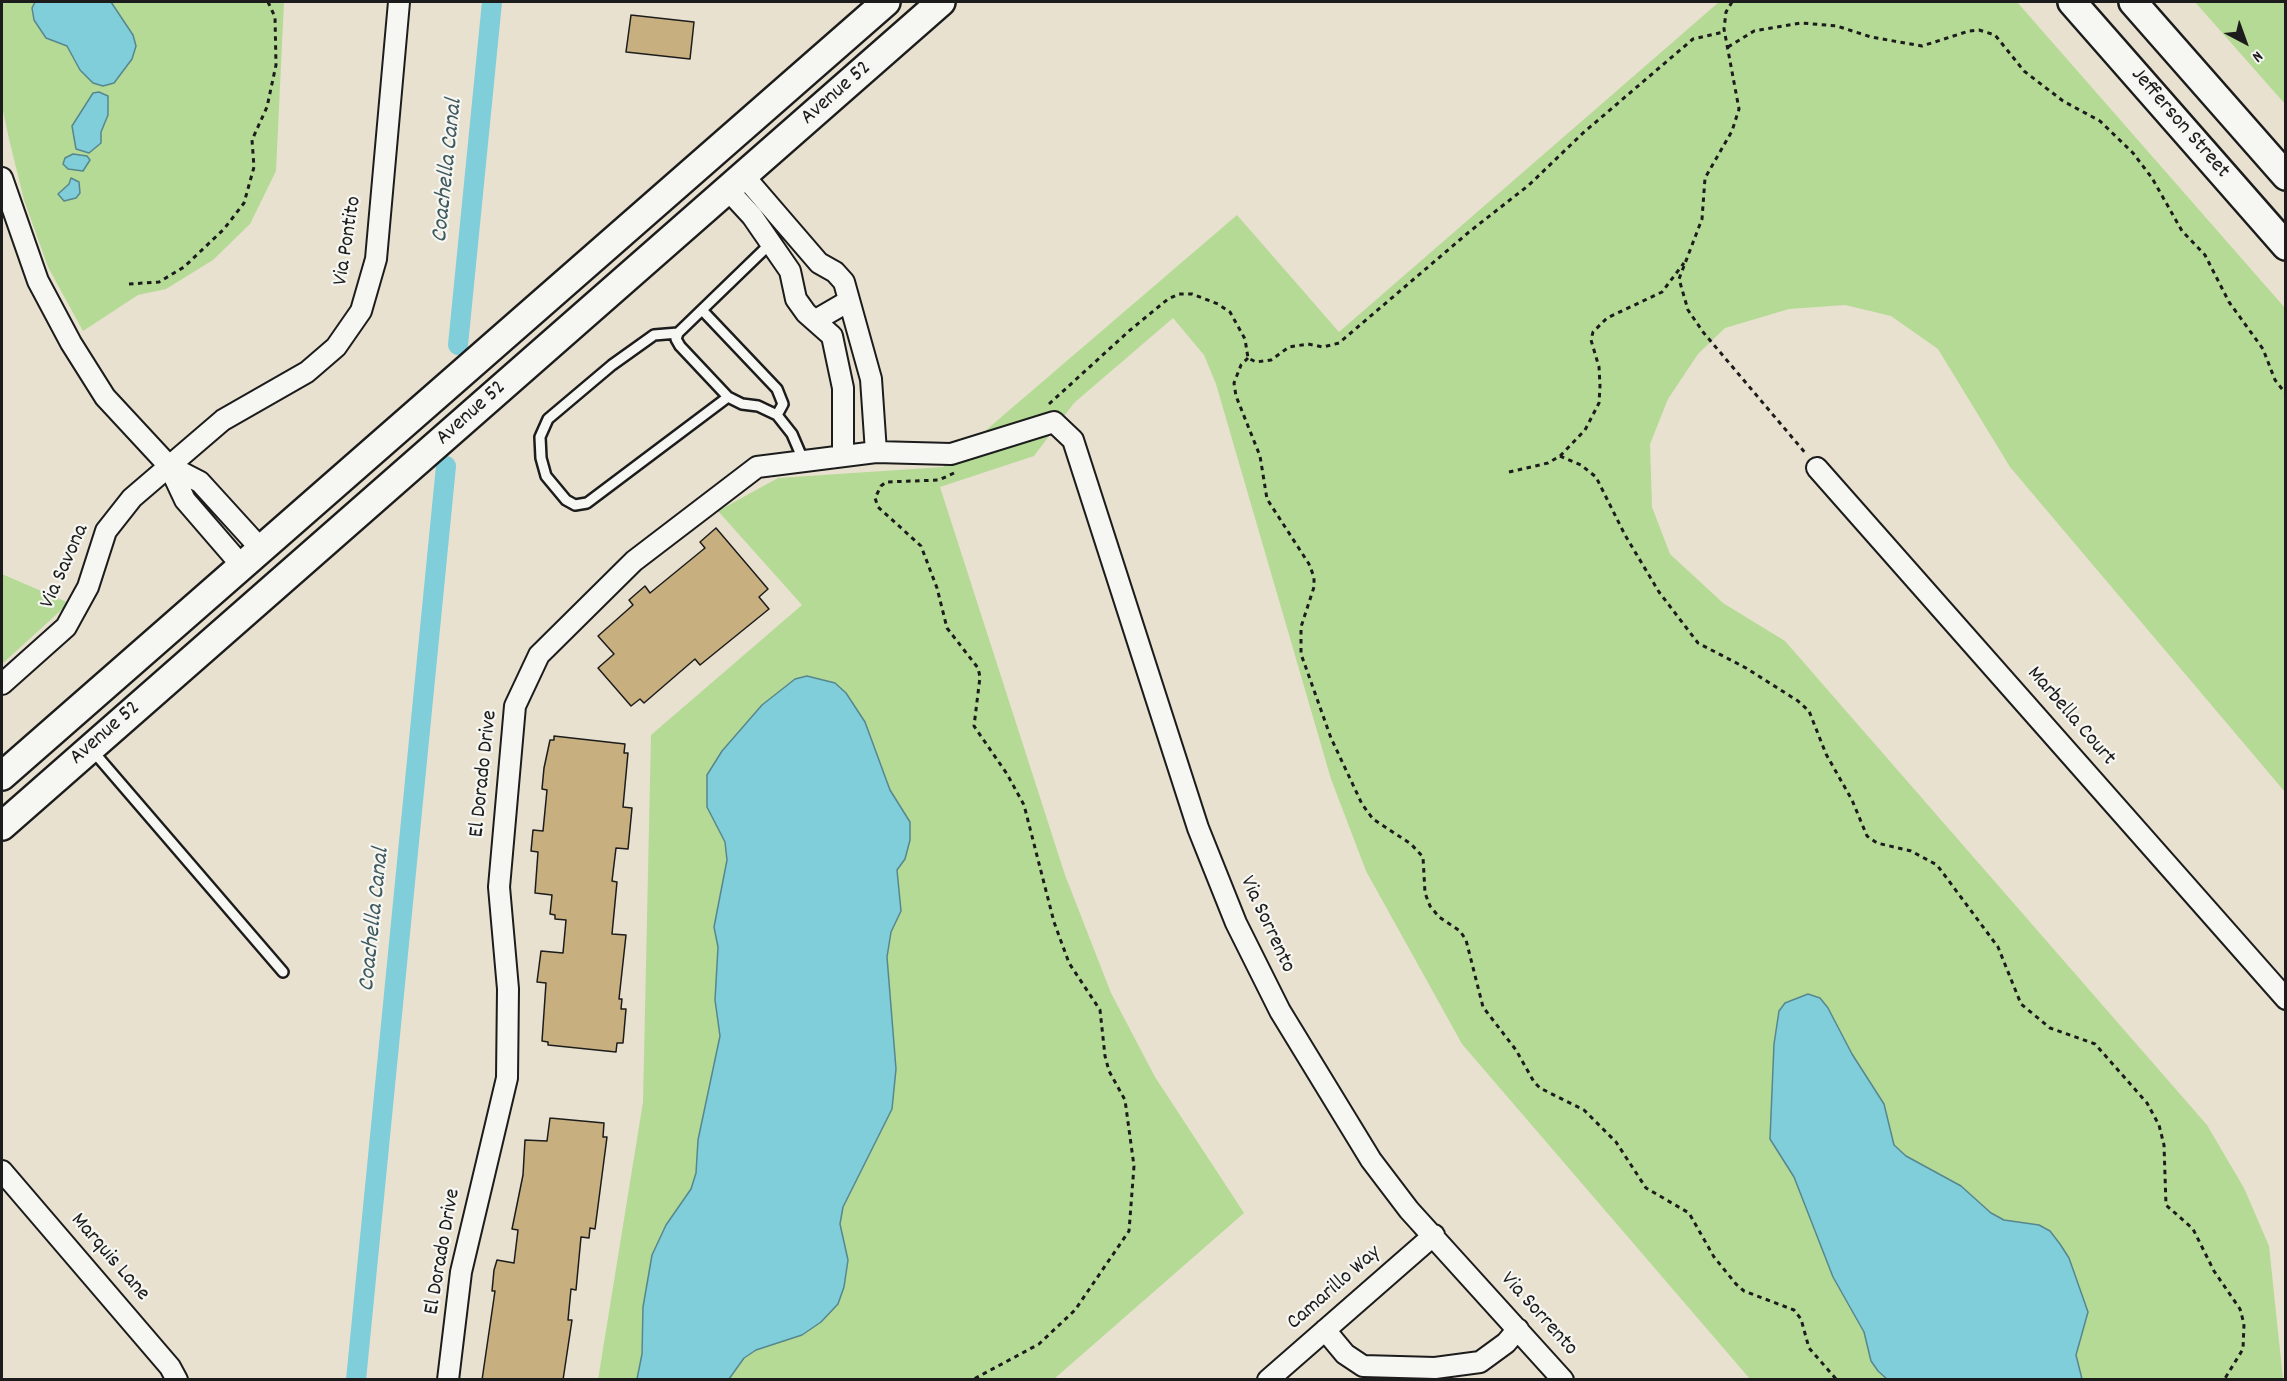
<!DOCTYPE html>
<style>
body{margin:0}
#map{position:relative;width:2287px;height:1381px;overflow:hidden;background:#e8e1d0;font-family:Dekko,sans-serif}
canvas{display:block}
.frame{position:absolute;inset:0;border:3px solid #1c1c1c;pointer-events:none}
.north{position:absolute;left:2215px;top:12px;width:60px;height:60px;-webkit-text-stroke:4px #f6f6f2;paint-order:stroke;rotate:139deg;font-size:16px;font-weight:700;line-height:24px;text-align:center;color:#1c1c1c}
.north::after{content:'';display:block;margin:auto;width:21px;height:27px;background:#1c1c1c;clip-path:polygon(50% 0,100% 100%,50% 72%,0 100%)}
</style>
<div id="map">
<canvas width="2287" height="1381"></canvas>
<div class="frame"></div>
<div class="north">N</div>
</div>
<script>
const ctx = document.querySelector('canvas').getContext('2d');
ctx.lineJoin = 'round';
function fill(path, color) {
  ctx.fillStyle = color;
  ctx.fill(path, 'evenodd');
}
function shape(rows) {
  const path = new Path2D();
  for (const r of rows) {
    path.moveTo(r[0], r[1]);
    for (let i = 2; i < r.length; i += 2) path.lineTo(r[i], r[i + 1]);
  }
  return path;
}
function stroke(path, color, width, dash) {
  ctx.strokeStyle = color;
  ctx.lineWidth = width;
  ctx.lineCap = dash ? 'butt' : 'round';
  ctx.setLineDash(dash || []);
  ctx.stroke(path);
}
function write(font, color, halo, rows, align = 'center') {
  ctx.font = font + ' Dekko,sans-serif';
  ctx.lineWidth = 4.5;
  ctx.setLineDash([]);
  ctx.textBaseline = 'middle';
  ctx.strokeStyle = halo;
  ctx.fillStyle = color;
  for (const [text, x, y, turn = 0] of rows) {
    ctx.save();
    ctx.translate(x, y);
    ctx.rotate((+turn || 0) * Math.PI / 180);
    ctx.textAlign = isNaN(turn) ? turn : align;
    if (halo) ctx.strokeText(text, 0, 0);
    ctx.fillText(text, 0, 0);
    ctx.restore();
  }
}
const green = shape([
 [2,2,284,2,276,171,250,224,213,260,166,289,138,295,83,331,48,267,24,200,9,139,2,106],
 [1719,2,2017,2,2285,308,2285,792,2010,467,1938,349,1891,316,1845,305,1789,309,1725,328,1698,354,1668,399,1650,444,1652,507,1670,554,1723,603,1785,641,2207,1125,2244,1188,2269,1246,2283,1379,1750,1379,1462,1044,1366,871,1331,779,1216,384,1204,355,1173,318,1074,403,1034,456,940,487,1065,875,1111,993,1155,1077,1244,1213,1054,1379,598,1380,643,1102,651,735,802,605,718,511,778,478,943,467,1237,215,1339,332],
 [2195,2,2285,2,2285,104],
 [2,574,69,603,2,664]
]);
const water = shape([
 [35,2,111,2,133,35,136,46,132,59,114,83,103,86,93,83,80,70,67,46,46,38,34,20,32,8,35,2],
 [99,92,108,96,108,115,101,132,101,143,89,153,76,149,72,126,93,93,99,92],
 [73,154,87,156,90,160,83,171,68,169,63,164,65,158,73,154],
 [71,178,79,182,80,193,76,198,64,201,58,194,69,184,71,178],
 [807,676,835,683,846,693,865,722,890,790,910,822,910,840,905,859,897,870,901,911,891,932,887,957,896,1069,892,1109,843,1207,840,1224,848,1260,844,1287,838,1304,821,1322,802,1335,756,1350,744,1358,729,1379,637,1379,642,1354,643,1307,652,1255,666,1225,691,1189,696,1173,698,1140,720,1036,715,1000,718,947,714,927,727,860,725,842,707,807,707,775,722,751,762,705,795,679,807,676],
 [1808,994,1820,998,1828,1008,1852,1054,1884,1104,1894,1145,1906,1156,1961,1186,1991,1213,2004,1220,2039,1225,2050,1231,2060,1244,2069,1258,2088,1312,2076,1355,2082,1379,1888,1380,1878,1371,1871,1361,1864,1332,1833,1277,1794,1177,1770,1139,1774,1044,1779,1011,1785,1003,1808,994]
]);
const canal = shape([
 [458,345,492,2],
 [356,1380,446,466]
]);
const building = shape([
 [631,15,694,22,690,59,626,52,631,15],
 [716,528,768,589,759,597,769,609,700,665,695,659,644,703,640,699,631,706,598,668,614,654,598,636,633,605,629,600,645,586,650,593,705,548,700,542,716,528],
 [554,736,625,744,624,753,628,753,623,807,632,808,628,849,616,848,612,881,617,882,612,934,626,935,619,999,622,999,621,1009,626,1009,623,1043,617,1043,616,1052,548,1045,548,1042,542,1041,546,983,537,982,541,951,563,953,566,920,555,919,555,915,550,914,552,895,535,893,538,852,531,851,533,830,543,831,547,790,542,789,544,768,550,740,554,740,554,736],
 [550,1118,604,1123,603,1137,607,1137,595,1229,590,1228,589,1238,581,1237,576,1290,571,1289,568,1320,572,1320,563,1380,482,1380,495,1291,492,1291,494,1270,497,1260,514,1263,518,1230,512,1229,523,1175,525,1140,547,1141,550,1118]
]);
const path = shape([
 [1732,2,1726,12,1724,29,1739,109,1732,131,1705,178,1702,219,1679,279,1688,310,1703,332,1807,455],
 [1728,47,1754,31,1801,23,1837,26,1871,37,1922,46,1969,31,1979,30,1995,35,2024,71,2063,101,2100,121,2133,153,2152,178,2182,231,2205,255,2229,302,2263,349,2275,380,2286,394],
 [129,284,159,282,184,267,224,229,244,203,254,167,252,140,267,107,276,65,275,17,268,2],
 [1248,358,1241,365,1234,383,1236,396,1260,456,1267,499,1309,564,1314,577,1314,587,1301,627,1301,654,1331,738,1362,804,1373,819,1411,844,1423,857,1425,893,1430,906,1439,917,1460,931,1466,940,1483,1007,1516,1050,1534,1082,1540,1088,1584,1110,1616,1142,1646,1188,1689,1213,1714,1257,1736,1284,1744,1291,1794,1310,1801,1319,1809,1348,1837,1380],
 [1049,404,1129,331,1168,299,1179,294,1192,294,1218,304,1230,312,1245,339,1248,358,1256,362,1271,360,1289,347,1308,344,1323,347,1339,343,1469,232,1529,185,1583,133,1693,39,1724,32],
 [1560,456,1581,465,1596,477,1625,535,1659,592,1698,643,1746,668,1798,701,1809,711,1826,754,1852,800,1867,836,1877,843,1911,851,1937,865,1998,947,2021,1004,2050,1028,2095,1044,2147,1103,2159,1125,2164,1145,2166,1205,2193,1229,2214,1271,2240,1309,2244,1324,2243,1349,2224,1380],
 [1509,472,1548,463,1560,456,1585,430,1599,403,1600,386,1599,367,1591,340,1593,332,1607,318,1662,292,1684,263],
 [954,473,939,480,886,482,881,486,875,498,878,507,921,546,937,588,947,628,978,668,980,677,974,726,1007,774,1024,805,1054,922,1069,963,1100,1010,1105,1056,1109,1071,1125,1100,1134,1166,1129,1231,1075,1310,1039,1344,972,1380]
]);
const service = shape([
 [771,243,678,333,676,339,680,346,728,397,742,404,758,406,777,415,792,434,804,462],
 [702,310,777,389,783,404,777,415],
 [678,333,654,335,612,365,548,419,540,437,541,458,546,476,566,500,575,505,587,503,728,397],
 [92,750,283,972]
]);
const minor = shape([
 [744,176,819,263,835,272,844,282,871,379,876,452],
 [2,178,38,281,71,343,105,397,169,466,185,500,242,566],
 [728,190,752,216,790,271,796,299,806,313,832,336,843,388,843,455],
 [816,320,847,302],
 [169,466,200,482,261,549],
 [1817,468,2286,999],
 [2,684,66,627,88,587,106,531,132,498,223,420,307,372,336,347,361,311,376,259,399,2],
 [2,1171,170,1367,177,1380],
 [1325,1330,1345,1354,1363,1366,1435,1368,1480,1362,1506,1343,1518,1329],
 [448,1380,461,1272,507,1078,508,989,499,887,515,706,539,655,634,561,757,467,876,452,951,454,1054,422,1073,440,1198,828,1236,923,1280,1011,1371,1160,1409,1210,1563,1380],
 [1268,1380,1434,1235]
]);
const secondary = shape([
 [2072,2,2286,246],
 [2133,2,2286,176],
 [2,776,886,2],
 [2,826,941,2]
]);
const streetNames = [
 ["Avenue 52",837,94,-41],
 ["Jefferson Street",2179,124,49],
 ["Via Pontito",349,241,-81],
 ["Avenue 52",472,414,-42],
 ["Via Savona",66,567,-66],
 ["Marbella Court",2070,717,49],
 ["Avenue 52",106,734,-41],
 ["El Dorado Drive",485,774,-84],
 ["Via Sorrento",1266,925,65],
 ["El Dorado Drive",444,1252,-80],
 ["Marquis Lane",109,1258,49],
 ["Camarillo Way",1335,1289,-41],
 ["Via Sorrento",1538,1315,48]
];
const waterNames = [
 ["Coachella Canal",449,171,-84],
 ["Coachella Canal",376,920,-84]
];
fill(green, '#b5da95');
fill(water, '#7fceda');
stroke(water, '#57878e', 1.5);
stroke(canal, '#7fceda', 20);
fill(building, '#c7af7f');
stroke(building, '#1c1c1c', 1.5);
stroke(service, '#1c1c1c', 14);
stroke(minor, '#1c1c1c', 24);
stroke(secondary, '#1c1c1c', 32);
stroke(path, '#1c1c1c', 3, [4.5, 4.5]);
stroke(service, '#f6f6f2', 9);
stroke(minor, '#f6f6f2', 20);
stroke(secondary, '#f6f6f2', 27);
write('22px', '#1c1c1c', '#f6f6f2', streetNames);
write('italic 24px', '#3f5a5e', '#f6f6f2', waterNames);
</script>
